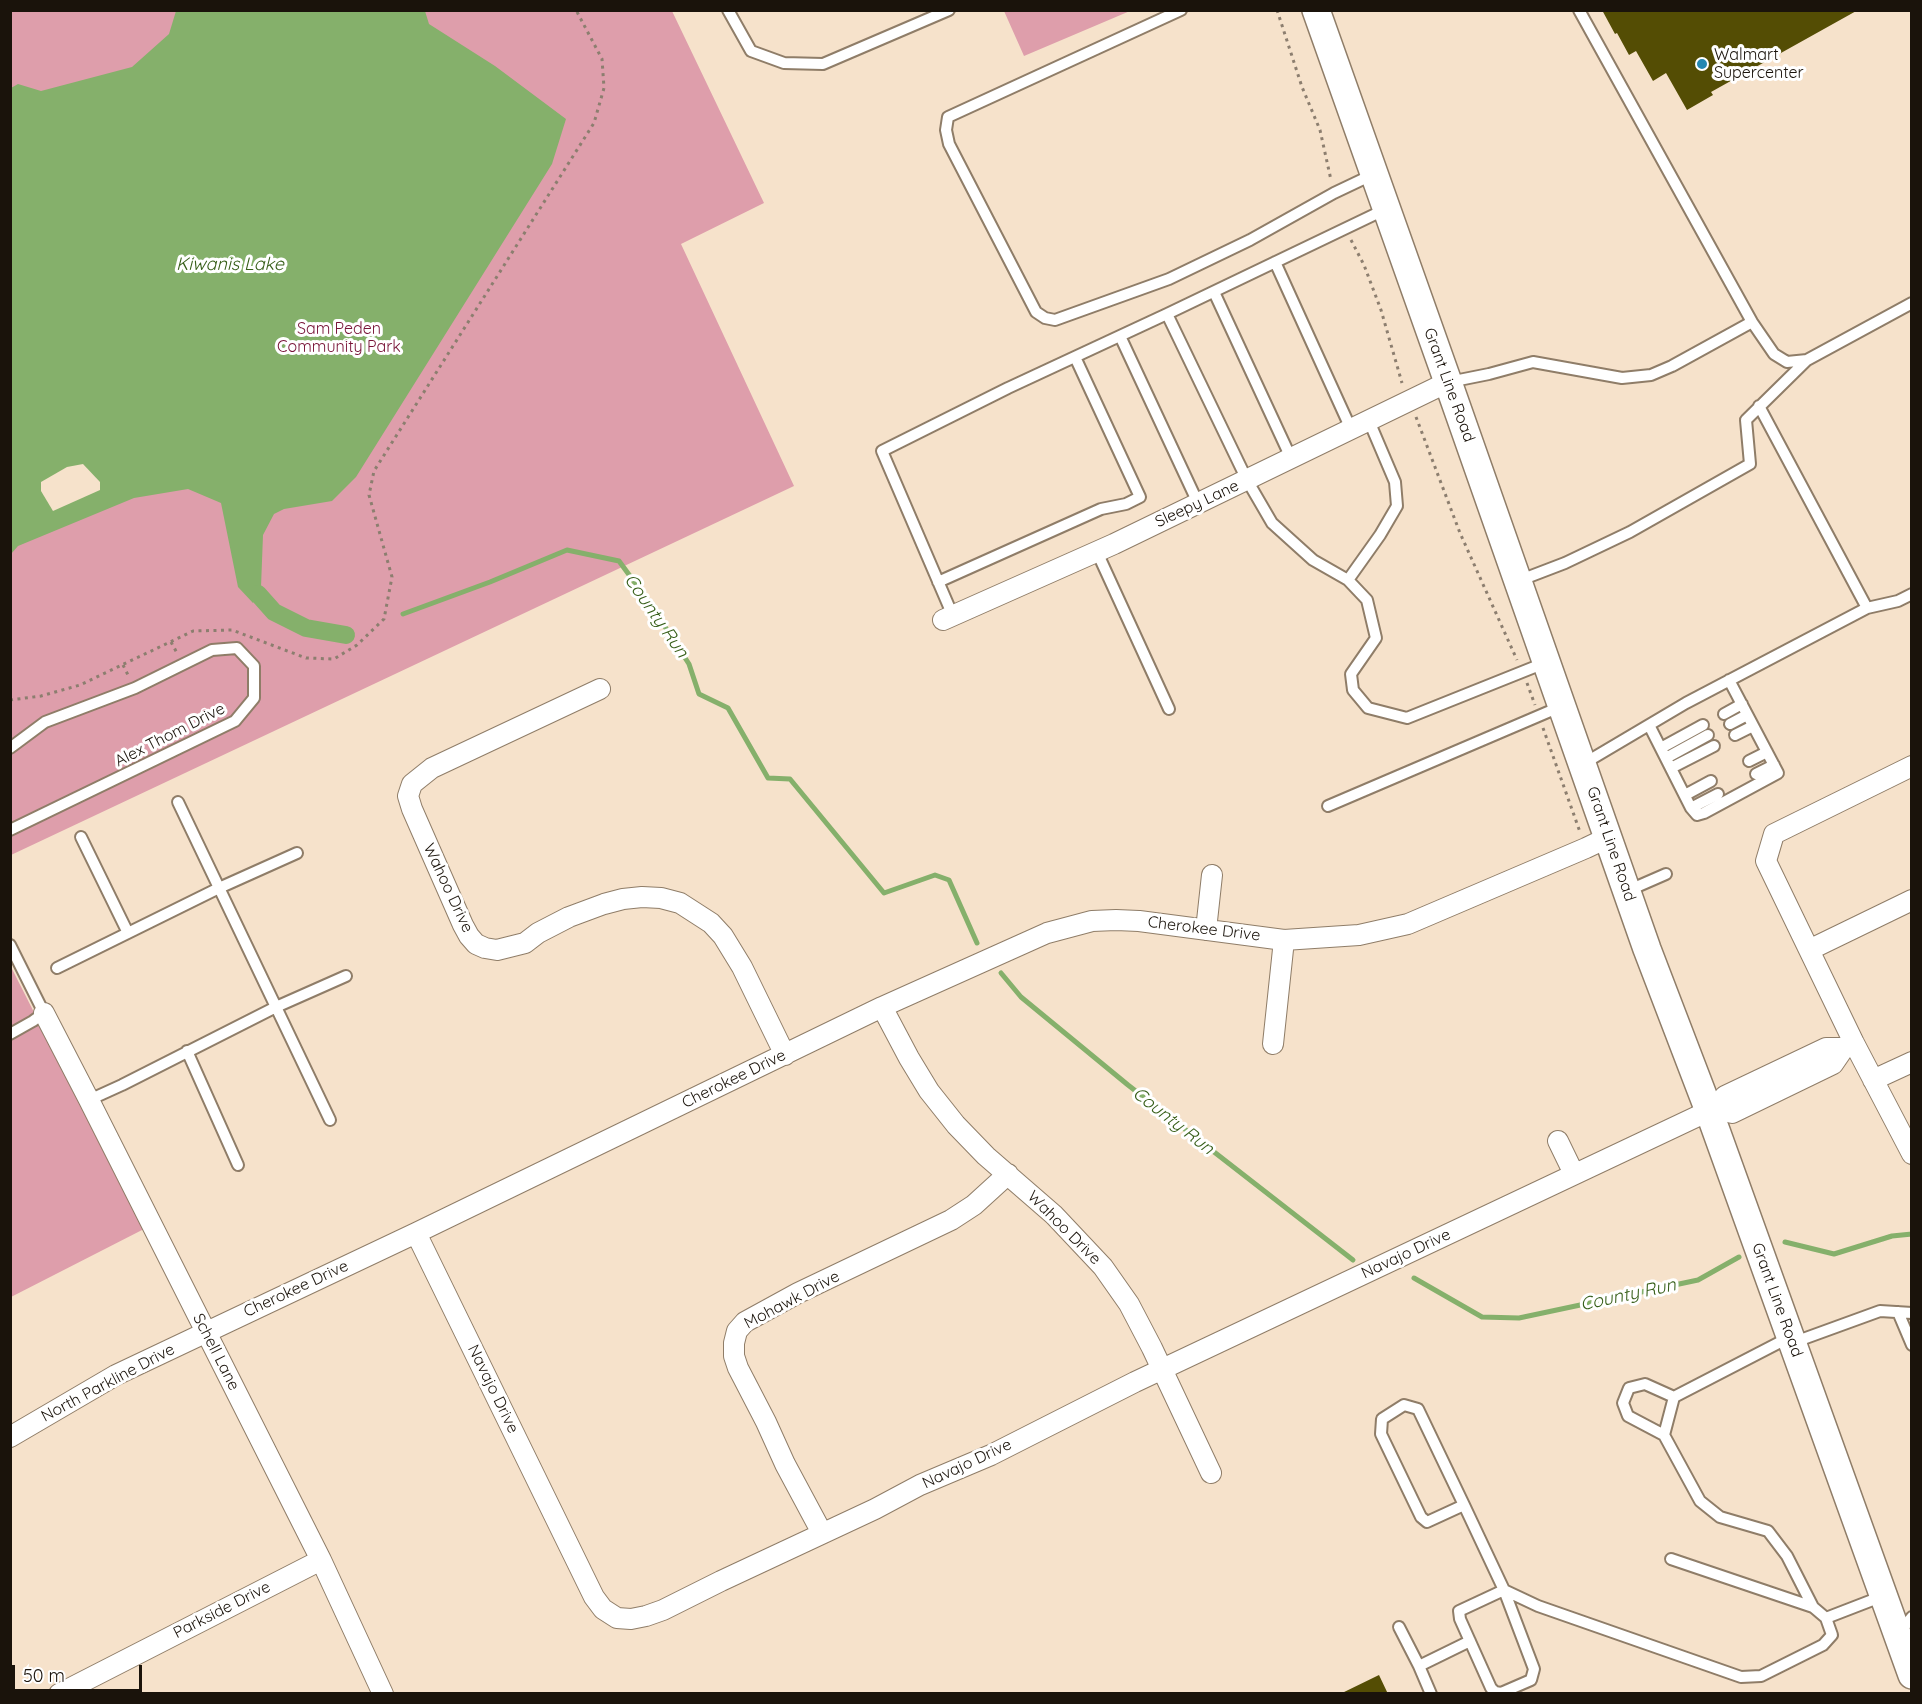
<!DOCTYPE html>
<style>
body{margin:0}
#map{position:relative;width:1922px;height:1704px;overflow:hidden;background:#f6e2cb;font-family:Quicksand,sans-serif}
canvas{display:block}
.frame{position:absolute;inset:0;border:12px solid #1a130b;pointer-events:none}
.scale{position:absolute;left:12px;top:1665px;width:130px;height:27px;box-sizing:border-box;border:3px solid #1a130b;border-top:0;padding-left:8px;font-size:18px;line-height:21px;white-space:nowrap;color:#1a130b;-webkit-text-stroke:4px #fff;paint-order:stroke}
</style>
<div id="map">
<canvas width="1922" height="1704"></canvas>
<div class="frame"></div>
<div class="scale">50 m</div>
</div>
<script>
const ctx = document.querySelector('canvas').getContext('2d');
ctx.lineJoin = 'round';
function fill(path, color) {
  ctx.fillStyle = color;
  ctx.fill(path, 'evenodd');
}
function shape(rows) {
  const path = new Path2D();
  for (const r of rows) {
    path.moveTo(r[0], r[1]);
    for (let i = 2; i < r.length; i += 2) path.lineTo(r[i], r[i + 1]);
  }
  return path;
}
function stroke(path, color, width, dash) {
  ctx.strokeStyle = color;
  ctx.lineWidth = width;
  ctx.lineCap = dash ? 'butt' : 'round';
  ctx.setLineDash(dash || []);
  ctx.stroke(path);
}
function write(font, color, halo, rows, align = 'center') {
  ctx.font = font + ' Quicksand,sans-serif';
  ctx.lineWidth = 6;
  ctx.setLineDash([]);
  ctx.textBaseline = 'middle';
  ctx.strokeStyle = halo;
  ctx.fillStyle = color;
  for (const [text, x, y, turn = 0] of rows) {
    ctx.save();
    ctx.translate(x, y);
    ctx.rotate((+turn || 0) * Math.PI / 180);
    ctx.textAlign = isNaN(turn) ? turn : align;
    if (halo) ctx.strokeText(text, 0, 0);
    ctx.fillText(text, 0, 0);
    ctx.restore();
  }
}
const green = shape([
 [10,11,672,11,764,203,681,244,794,486,11,855],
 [1004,11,1130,11,1024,56],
 [10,965,144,1229,11,1297,10,1297]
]);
const water = shape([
 [176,11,425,11,429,24,495,66,566,119,552,164,356,477,332,501,284,509,274,514,263,535,261,587,253,603,238,587,221,503,188,489,134,498,18,546,11,554,11,88,18,84,41,91,132,67,169,34]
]);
const pier = shape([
 [83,464,100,482,100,490,53,511,41,491,41,482,67,467]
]);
const stream = shape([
 [403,614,490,582,567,550,619,561,649,602,689,664,699,694,728,708,768,778,790,779,884,893,935,875,949,880,977,943],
 [1001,973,1021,997,1128,1085,1353,1260],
 [1785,1242,1834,1254,1892,1236,1912,1234],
 [1414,1278,1482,1317,1519,1318,1698,1280,1739,1257]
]);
const canal = shape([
 [258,594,274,612,306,628,346,635]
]);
const building = shape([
 [1602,10,1858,10,1711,92,1713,95,1687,110,1666,73,1653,81,1636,51,1629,55,1617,33,1615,34],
 [1379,1675,1388,1694,1340,1694]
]);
const path = shape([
 [1277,10,1302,87,1320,130,1331,180],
 [1351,240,1364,265,1381,310,1402,383],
 [1416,417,1460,533,1517,660],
 [171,642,177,653],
 [123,665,129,677],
 [1527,683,1535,705],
 [10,700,41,696,80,685,193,631,232,630,306,658,334,659,357,645,384,619,392,577,369,495,374,471,594,123,604,88,602,59,576,10],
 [1543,728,1580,832]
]);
const service = shape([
 [728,10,751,51,784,63,823,64,949,10],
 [1181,10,948,117,946,130,949,144,1036,312,1045,318,1055,320,1169,279,1250,240,1334,193,1374,174],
 [1579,10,1752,322,1774,354,1787,362,1807,360,1912,303],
 [1275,262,1351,429],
 [1214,292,1291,458],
 [1167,314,1247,480,1272,523,1313,560,1348,580,1367,600,1376,638,1351,674,1353,690,1368,708,1407,718,1547,662],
 [1120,336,1198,503],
 [1449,382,1489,374,1533,362,1622,378,1651,375,1672,366,1752,322],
 [1097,552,1169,709],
 [1348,580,1380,535,1397,506,1395,482,1369,421],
 [1518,581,1565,563,1630,532,1750,464,1746,420,1807,360],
 [938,582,1101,509,1126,504,1140,497,1075,357],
 [1867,608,1898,601,1912,594],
 [953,616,882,451,1008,388,1167,314,1386,209],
 [1724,714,1742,704],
 [1730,724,1747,715],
 [1649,725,1691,808,1697,815,1704,813,1778,773,1729,680],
 [1735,735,1753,726],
 [10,748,45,722,135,688,212,650,237,648,254,666,254,698,235,721,10,830],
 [1661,748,1703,725],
 [1666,758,1708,735],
 [1749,761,1767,752],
 [1583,764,1686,703,1867,608,1759,406],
 [1671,768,1714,746],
 [1756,774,1774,765],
 [1685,795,1711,781],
 [178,802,330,1120],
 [1328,806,1562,706],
 [1691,808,1718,794],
 [81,837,128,933],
 [1627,891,1666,874],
 [10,945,44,1013,33,1021,10,1034],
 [57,968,219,888,297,853],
 [187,1051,238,1165],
 [89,1100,122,1085,276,1007,346,976],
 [1898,1312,1912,1345],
 [1792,1343,1880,1311,1912,1313],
 [1664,1435,1628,1416,1623,1403,1629,1388,1645,1384,1674,1397],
 [1464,1505,1427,1522,1421,1517,1381,1434,1382,1419,1404,1405,1418,1409,1464,1505,1504,1590,1534,1669,1531,1680,1501,1693,1495,1692,1491,1688,1460,1619,1459,1611,1504,1590,1538,1606,1741,1677,1761,1676,1823,1645,1832,1635,1826,1618,1813,1607,1787,1556,1768,1531,1720,1517,1700,1501,1664,1435,1674,1397,1790,1337],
 [1671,1559,1813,1607],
 [1826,1618,1883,1596],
 [1399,1627,1419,1666],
 [1899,1633,1912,1617],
 [1431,1694,1419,1666,1470,1641]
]);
const minor = shape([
 [943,620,1114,544,1448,382],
 [600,689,432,768,412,784,408,796,412,809,463,925,469,936,476,944,485,948,497,950,525,943,538,933,569,917,604,904,623,899,642,897,661,898,680,903,711,923,723,936,742,967,785,1055],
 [1912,766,1774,834,1766,861,1854,1043,1912,1154],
 [1206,930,1212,875],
 [1809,950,1912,900],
 [882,1007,909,1058,929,1091,956,1125,986,1156,1054,1215,1103,1267,1129,1304,1152,1348,1211,1473],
 [44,1013,89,1100,321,1560,383,1694],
 [1273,1044,1284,940],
 [1873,1080,1912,1062],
 [1715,1108,1732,1113,1833,1064,1844,1048,1853,1043],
 [1558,1141,1574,1174],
 [416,1233,594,1597,603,1609,617,1618,631,1619,646,1616,663,1610,721,1581,875,1509,920,1485,991,1455,1135,1382,1715,1108,1725,1096,1826,1048,1844,1048],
 [10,1437,116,1375,416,1233,882,1007,1047,933,1092,921,1116,920,1139,921,1284,940,1359,935,1408,924,1586,848,1609,837],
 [822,1533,785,1464,766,1422,738,1368,734,1356,734,1343,737,1331,745,1322,798,1293,951,1220,974,1205,1008,1174],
 [59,1694,321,1560]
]);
const secondary = shape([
 [1316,10,1448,382,1647,949,1709,1111,1912,1675]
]);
const markers = [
 [1702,64,6,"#2387b1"]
];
const poiNames = [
 ["Walmart",1714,55],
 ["Supercenter",1714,73]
];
const parkNames = [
 ["Sam Peden",339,329],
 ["Community Park",339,347]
];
const streetNames = [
 ["Grant Line Road",1449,385,70],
 ["Sleepy Lane",1197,504,-25],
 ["Alex Thom Drive",170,735,-27],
 ["Grant Line Road",1611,844,71],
 ["Wahoo Drive",448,888,65],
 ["Cherokee Drive",1204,929,7],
 ["Cherokee Drive",734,1079,-26],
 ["Wahoo Drive",1064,1228,45],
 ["Navajo Drive",1406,1254,-25],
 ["Cherokee Drive",296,1289,-25],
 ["Mohawk Drive",792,1300,-28],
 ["Grant Line Road",1777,1300,70],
 ["Schell Lane",216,1352,63],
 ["North Parkline Drive",108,1383,-28],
 ["Navajo Drive",493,1389,64],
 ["Navajo Drive",967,1464,-25],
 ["Parkside Drive",222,1610,-27]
];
const waterNames = [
 ["Kiwanis Lake",230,265],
 ["County Run",656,616,55],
 ["County Run",1173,1121,38],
 ["County Run",1628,1295,-12]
];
fill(green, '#de9eab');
fill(water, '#85b06b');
fill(pier, '#f6e2cb');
stroke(stream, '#85b06b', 5);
stroke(canal, '#85b06b', 18);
fill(building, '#544d04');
stroke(service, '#8f7d68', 14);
stroke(minor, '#8f7d68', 22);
stroke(secondary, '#8f7d68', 30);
stroke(path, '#8c7e6f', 3, [3, 4.5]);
stroke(service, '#fff', 10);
stroke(minor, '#fff', 20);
stroke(secondary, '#fff', 27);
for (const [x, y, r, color] of markers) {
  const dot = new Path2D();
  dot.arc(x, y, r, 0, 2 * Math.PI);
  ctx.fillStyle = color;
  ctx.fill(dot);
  stroke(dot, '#fff', 2);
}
write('16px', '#1a130b', '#fff', poiNames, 'left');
write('16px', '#771236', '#fff', parkNames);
write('16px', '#1a130b', '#fff', streetNames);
write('italic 18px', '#365e18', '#fff', waterNames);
</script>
